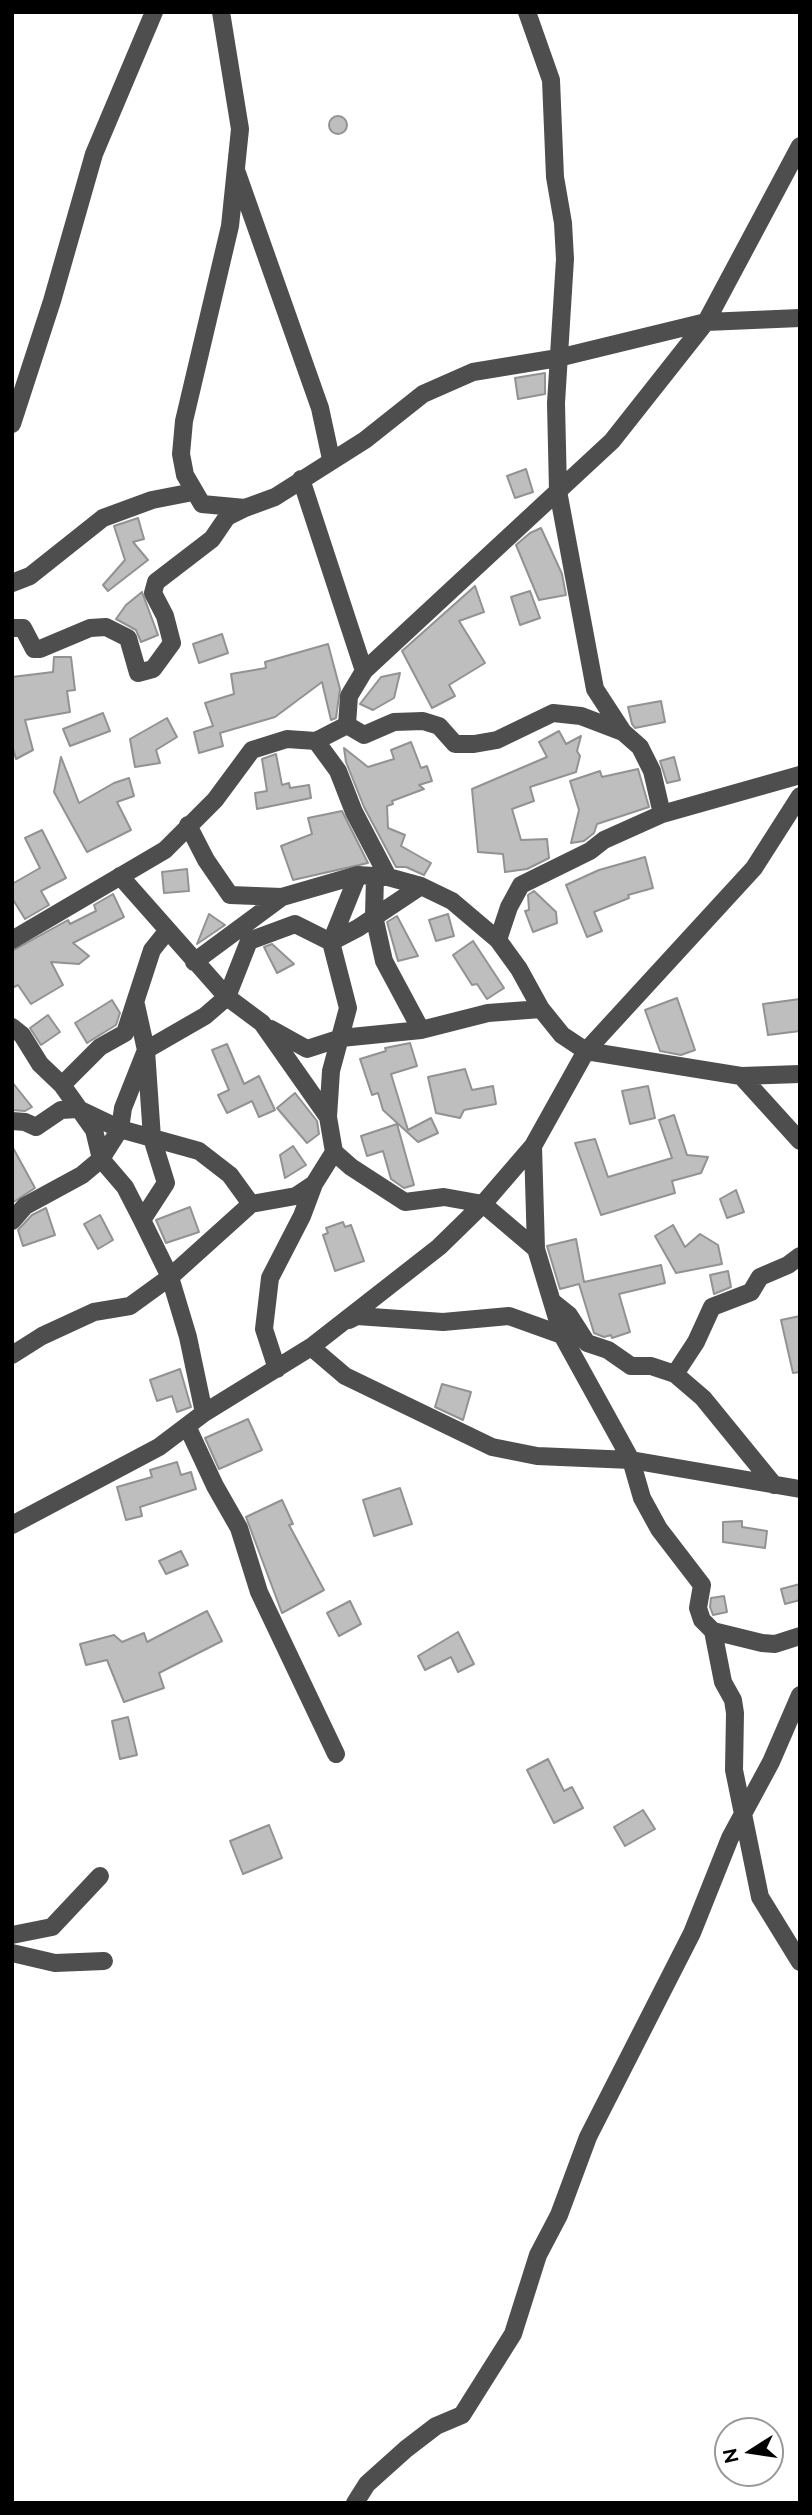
<!DOCTYPE html>
<style>
body{margin:0}
#map{position:relative;width:812px;height:2515px;overflow:hidden;background:#fff;font-family:Raleway,sans-serif}
canvas{display:block}
.frame{position:absolute;inset:0;border:14px solid #000;pointer-events:none}
.north{position:absolute;left:714px;top:2417px;width:70px;height:70px;box-sizing:border-box;background:#fff;border:2px solid #999;border-radius:50%;rotate:258deg;font-size:19px;font-weight:700;line-height:28px;text-align:center;color:#000}
.north::after{content:'';display:block;margin:auto;width:24px;height:32px;background:#000;clip-path:polygon(50% 0,100% 100%,50% 72%,0 100%)}
</style>
<div id="map">
<canvas width="812" height="2515"></canvas>
<div class="frame"></div>
<div class="north">N</div>
</div>
<script>
const ctx = document.querySelector('canvas').getContext('2d');
ctx.lineJoin = 'round';
function fill(path, color) {
  ctx.fillStyle = color;
  ctx.fill(path, 'evenodd');
}
function shape(rows) {
  const path = new Path2D();
  for (const r of rows) {
    if (r.length === 3) {
      path.moveTo(r[0] + r[2], r[1]);
      path.arc(r[0], r[1], r[2], 0, 2 * Math.PI);
      continue;
    }
    path.moveTo(r[0], r[1]);
    for (let i = 2; i < r.length; i += 2) path.lineTo(r[i], r[i + 1]);
  }
  return path;
}
function stroke(path, color, width, dash) {
  ctx.strokeStyle = color;
  ctx.lineWidth = width;
  ctx.lineCap = dash ? 'butt' : 'round';
  ctx.setLineDash(dash || []);
  ctx.stroke(path);
}
const building = shape([
 [338,125,9],
 [545,373,545,394,518,399,515,378,545,373],
 [526,469,533,492,515,498,507,476,526,469],
 [138,518,144,539,133,542,148,560,108,591,103,585,125,560,114,526,138,518],
 [541,528,562,574,566,595,539,600,516,545,530,533,541,528],
 [475,586,484,612,459,621,485,663,449,685,455,696,432,708,402,651,475,586],
 [530,591,540,618,520,625,511,597,530,591],
 [142,592,158,635,141,642,136,630,116,619,126,605,142,592],
 [222,634,228,653,199,663,193,644,222,634],
 [328,644,340,689,336,718,331,720,322,682,275,717,220,733,223,746,199,753,194,732,213,726,205,703,234,694,231,674,266,668,265,662,328,644],
 [54,657,71,657,75,690,67,691,70,712,25,720,33,750,16,759,12,745,12,677,53,672,54,657],
 [400,673,394,698,373,710,360,704,381,677,400,673],
 [661,701,665,722,635,728,632,724,628,707,661,701],
 [103,713,110,731,70,746,63,729,103,713],
 [167,718,177,737,156,750,160,763,135,767,130,739,167,718],
 [559,731,566,744,581,736,577,751,580,756,576,772,530,787,534,801,512,809,521,840,547,839,549,858,527,869,505,872,503,854,478,852,472,789,547,757,539,742,559,731],
 [411,742,421,768,427,766,432,781,419,785,424,789,392,801,393,804,387,806,388,828,405,835,401,846,431,863,424,875,406,867,396,867,364,807,346,762,344,748,368,767,394,759,391,750,411,742],
 [276,754,282,785,289,783,290,788,309,785,311,798,257,809,255,793,267,791,262,759,276,754],
 [61,757,79,803,114,783,129,778,134,796,117,802,131,830,87,852,54,792,61,757],
 [674,757,680,780,667,783,660,761,674,757],
 [638,769,649,807,597,824,594,833,584,841,571,843,579,810,570,781,600,771,602,777,638,769],
 [342,811,368,863,293,880,281,846,312,834,308,818,342,811],
 [42,830,66,878,41,891,49,905,25,919,12,898,12,884,40,868,25,838,42,830],
 [645,857,653,888,628,895,629,898,594,912,602,931,587,937,566,885,599,870,645,857],
 [187,869,189,891,164,893,162,872,187,869],
 [534,891,556,912,557,923,533,932,525,911,529,910,528,895,534,891],
 [113,894,124,917,73,943,89,956,79,964,51,962,63,985,31,1004,18,985,12,988,12,951,68,920,70,924,96,911,94,905,113,894],
 [209,914,225,925,197,944,209,914],
 [448,914,454,936,436,941,429,920,448,914],
 [397,916,418,956,398,961,387,922,397,916],
 [473,941,504,988,487,999,477,984,472,985,453,955,473,941],
 [272,944,294,964,277,973,264,947,272,944],
 [677,998,695,1050,681,1055,660,1051,645,1010,677,998],
 [800,999,800,1031,768,1035,763,1004,800,999],
 [112,1000,120,1013,116,1025,87,1043,75,1023,112,1000],
 [48,1015,60,1032,41,1045,30,1028,48,1015],
 [410,1043,417,1066,391,1074,408,1130,431,1118,438,1133,418,1142,383,1110,378,1093,372,1095,360,1059,386,1051,385,1048,410,1043],
 [227,1044,244,1084,259,1076,275,1110,259,1117,252,1101,227,1113,218,1095,229,1090,212,1050,227,1044],
 [465,1069,472,1090,493,1086,496,1104,464,1110,460,1118,436,1113,428,1077,465,1069],
 [12,1082,32,1107,25,1111,12,1110,12,1082],
 [648,1086,655,1118,630,1124,622,1091,648,1086],
 [295,1093,317,1121,319,1134,307,1143,277,1108,295,1093],
 [674,1115,687,1155,708,1157,701,1173,672,1181,675,1193,601,1215,575,1143,595,1139,608,1177,672,1158,659,1120,674,1115],
 [397,1124,414,1185,404,1188,391,1179,383,1151,367,1156,361,1136,397,1124],
 [12,1146,35,1188,12,1203,12,1146],
 [293,1146,306,1165,285,1178,280,1155,293,1146],
 [736,1190,744,1212,727,1218,720,1199,736,1190],
 [190,1207,199,1232,166,1243,156,1220,190,1207],
 [46,1208,55,1235,23,1246,18,1230,32,1215,46,1208],
 [100,1215,113,1240,98,1249,84,1224,100,1215],
 [343,1222,345,1227,351,1225,364,1261,335,1271,323,1235,328,1233,326,1228,343,1222],
 [673,1225,685,1247,700,1234,718,1245,722,1264,676,1273,655,1236,673,1225],
 [576,1239,584,1282,661,1265,665,1283,619,1294,630,1332,612,1338,611,1335,604,1337,594,1333,579,1284,560,1289,547,1246,576,1239],
 [728,1271,731,1287,714,1294,710,1275,728,1271],
 [800,1316,800,1372,793,1373,781,1320,800,1316],
 [180,1369,191,1407,177,1412,172,1396,157,1401,150,1380,180,1369],
 [442,1384,471,1392,463,1420,435,1407,442,1384],
 [248,1419,262,1450,219,1469,205,1438,248,1419],
 [177,1462,181,1475,191,1472,196,1489,140,1507,142,1516,126,1520,117,1487,152,1477,150,1470,177,1462],
 [400,1488,412,1524,374,1536,363,1500,400,1488],
 [282,1500,293,1524,289,1525,324,1590,282,1613,246,1517,282,1500],
 [742,1521,742,1527,767,1531,765,1548,723,1542,723,1522,742,1521],
 [181,1551,188,1565,166,1574,159,1561,181,1551],
 [800,1584,800,1600,785,1604,781,1589,800,1584],
 [724,1596,727,1612,713,1615,710,1607,711,1598,724,1596],
 [350,1601,361,1624,339,1636,327,1613,350,1601],
 [207,1611,222,1641,159,1673,164,1688,124,1702,107,1660,86,1665,80,1644,114,1635,122,1642,144,1633,147,1642,207,1611],
 [458,1632,474,1664,458,1672,451,1657,425,1670,418,1656,458,1632],
 [128,1717,137,1755,120,1759,112,1721,128,1717],
 [548,1759,564,1791,572,1787,583,1808,554,1823,527,1770,548,1759],
 [643,1810,655,1829,625,1846,614,1827,643,1810],
 [269,1825,282,1858,243,1874,230,1841,269,1825]
]);
const minor = shape([
 [221,12,240,129,230,226,184,421,181,454,185,475,202,504,245,508,275,497,365,440,423,394,473,372,558,358,706,322,800,318],
 [237,173,320,408,331,459],
 [12,424,52,301,94,154,154,12],
 [301,479,364,671],
 [12,583,30,576,103,518,152,500,193,492],
 [12,628,23,628,34,649,40,649,90,628,106,627,128,638,138,673,153,669,172,643,165,616,153,593,156,582,212,539,227,517,245,508],
 [347,725,364,735,394,722,423,721,439,726,455,744,474,744,497,740,553,713,581,716,623,732],
 [662,814,800,775],
 [188,825,206,860,230,895,282,897],
 [120,876,227,997,262,1023,328,1117,334,1152,351,1167,405,1202,444,1197,483,1204,536,1249],
 [375,876,374,916,384,961,421,1030],
 [388,877,354,812,338,771,316,741,347,725,349,696,364,671,612,441,706,322,800,146],
 [12,940,165,850,215,800,252,750,287,739,316,741],
 [498,940,509,907,521,885,590,851,604,840,662,814,652,771,640,747,623,732,595,689,558,491,556,403,565,259,563,223,555,177,551,80,527,12],
 [194,962,282,897,358,875,388,877,421,886,452,901,498,940,519,969,541,1009,562,1035,586,1051,741,1076,800,1074],
 [136,1005,146,1050,152,1138,166,1183,142,1220],
 [12,1027,22,1035,40,1064,62,1085,94,1130,101,1159,125,1187,142,1220,170,1277,188,1337,204,1413],
 [271,1029,307,1049,341,1038,421,1030,488,1013,541,1009],
 [741,1076,800,1141],
 [62,1085,100,1047,125,1033,152,950,168,930],
 [328,1117,331,1071,348,1008,331,942,358,875],
 [12,1121,25,1122,36,1127,61,1110,78,1109,120,1129,199,1151,230,1175,251,1204],
 [533,1146,536,1249,562,1335,631,1460,642,1498,659,1529,702,1585,698,1608,702,1620,713,1631,762,1643,775,1644,800,1636],
 [12,1221,25,1206,82,1175,101,1159,120,1129,123,1108,146,1050,205,1016,227,997,249,941,295,924,331,942,358,928,421,886],
 [554,1303,569,1315,587,1343,608,1350,631,1366,651,1366,675,1374,703,1398,774,1485],
 [349,1320,357,1316,443,1322,509,1316,562,1335],
 [311,1347,345,1376,492,1447,537,1456,631,1460,800,1489],
 [12,1355,42,1336,94,1312,130,1306,170,1277,251,1204,296,1196,314,1184,334,1152],
 [277,1369,264,1329,270,1278,302,1216,314,1184],
 [675,1374,696,1342,712,1307,751,1292,760,1277,788,1265,800,1256],
 [187,1426,215,1486,239,1528,259,1592,336,1754],
 [12,1525,159,1447,204,1413,311,1347,439,1247,483,1204,533,1146,586,1051,754,868,800,796],
 [713,1631,723,1682,733,1700,735,1713,734,1770,760,1897,800,1962],
 [12,1935,52,1927,100,1876],
 [12,1953,55,1963,104,1961],
 [355,2503,367,2484,406,2449,436,2426,462,2415,513,2334,538,2255,559,2215,588,2137,692,1933,730,1838,771,1762,800,1695]
]);
fill(building, '#bebebe');
stroke(building, '#929292', 2);
stroke(minor, '#4e4e4e', 18);
</script>
